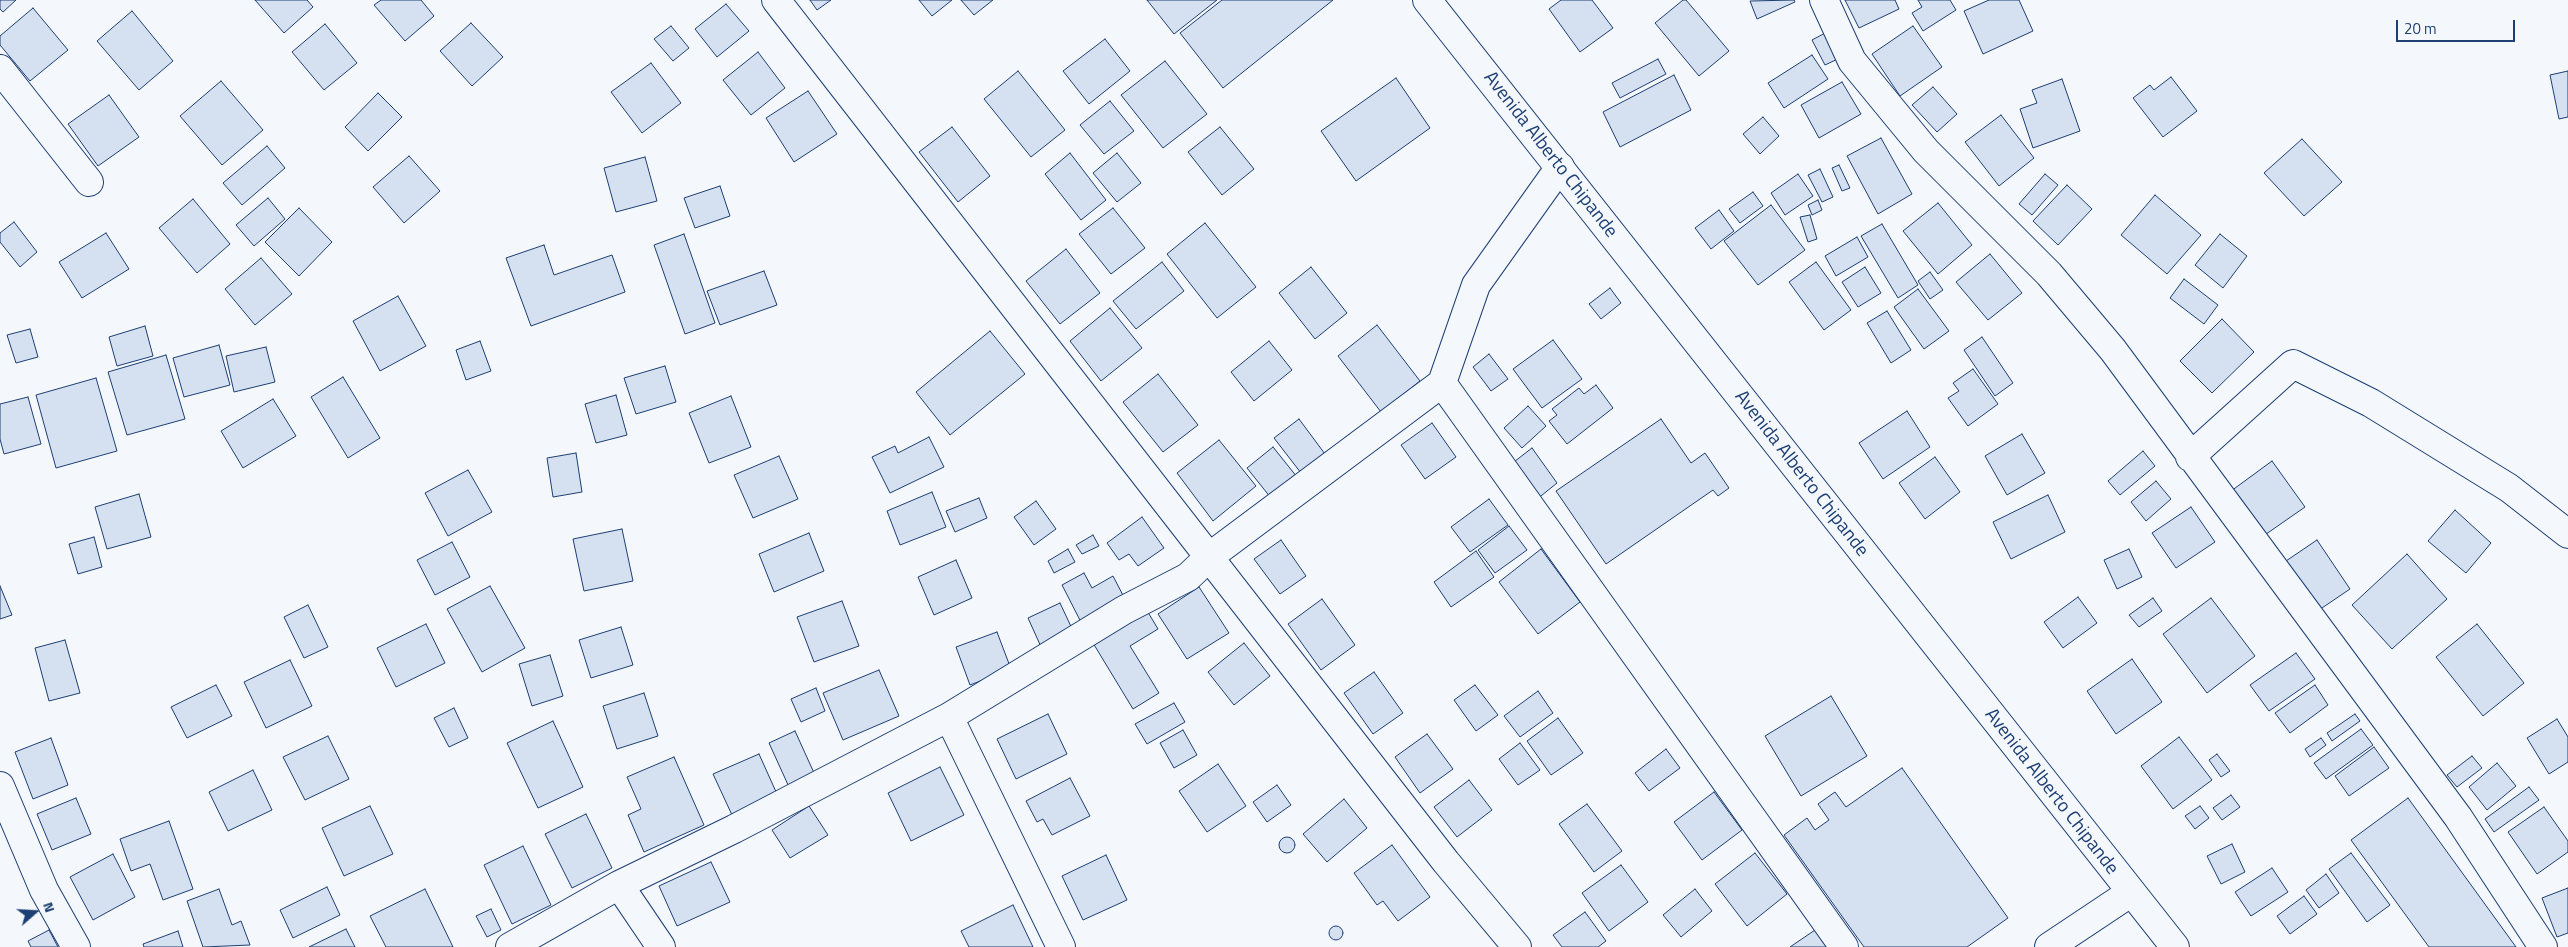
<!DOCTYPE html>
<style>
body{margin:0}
#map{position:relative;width:2568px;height:947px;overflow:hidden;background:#f4f7fb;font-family:"Titillium Web",sans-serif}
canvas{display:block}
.north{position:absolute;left:10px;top:887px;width:50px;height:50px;-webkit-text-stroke:4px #f4f7fb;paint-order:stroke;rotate:71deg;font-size:14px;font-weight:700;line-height:20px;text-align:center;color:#1d3f73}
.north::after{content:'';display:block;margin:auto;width:18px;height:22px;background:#1d3f73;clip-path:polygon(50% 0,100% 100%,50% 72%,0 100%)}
.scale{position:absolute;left:2396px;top:20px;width:119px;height:22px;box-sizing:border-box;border:2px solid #1d3f73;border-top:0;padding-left:6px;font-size:15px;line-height:18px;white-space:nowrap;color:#1d3f73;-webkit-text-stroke:4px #f4f7fb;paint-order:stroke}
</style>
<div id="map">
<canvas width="2568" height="947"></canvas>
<div class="north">N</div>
<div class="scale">20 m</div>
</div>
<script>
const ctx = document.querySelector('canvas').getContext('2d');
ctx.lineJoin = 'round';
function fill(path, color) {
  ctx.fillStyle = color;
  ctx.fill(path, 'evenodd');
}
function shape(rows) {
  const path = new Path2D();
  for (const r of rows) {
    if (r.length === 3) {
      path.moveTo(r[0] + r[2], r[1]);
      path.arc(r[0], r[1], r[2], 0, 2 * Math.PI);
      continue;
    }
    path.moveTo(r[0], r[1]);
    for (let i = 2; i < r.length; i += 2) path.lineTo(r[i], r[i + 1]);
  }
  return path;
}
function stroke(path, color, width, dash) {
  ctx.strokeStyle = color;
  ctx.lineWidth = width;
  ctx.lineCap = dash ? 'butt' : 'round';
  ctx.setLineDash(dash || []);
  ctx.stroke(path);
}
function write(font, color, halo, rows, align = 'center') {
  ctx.font = font + ' "Titillium Web",sans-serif';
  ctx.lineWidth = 4;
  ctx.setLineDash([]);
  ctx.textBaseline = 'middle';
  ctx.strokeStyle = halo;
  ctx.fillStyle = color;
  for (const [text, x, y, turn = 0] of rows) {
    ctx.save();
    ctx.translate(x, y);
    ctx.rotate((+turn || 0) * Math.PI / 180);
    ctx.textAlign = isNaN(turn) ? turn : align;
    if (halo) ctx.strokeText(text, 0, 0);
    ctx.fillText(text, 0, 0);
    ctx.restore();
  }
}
const building = shape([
 [0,0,16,0,3,12,0,9,0,0],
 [255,0,307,0,313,7,284,33,255,0],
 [381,0,421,0,434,16,405,41,374,5,381,0],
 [810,0,831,0,817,10,810,0],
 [919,0,952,0,932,16,919,0],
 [961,0,993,0,974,15,961,0],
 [1147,0,1217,0,1174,34,1147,0],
 [1222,0,1333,0,1223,88,1180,33,1222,0],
 [1561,0,1592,0,1613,28,1580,52,1549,9,1561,0],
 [1683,0,1686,0,1729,51,1699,76,1655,23,1683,0],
 [1794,0,1795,2,1757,19,1750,1,1794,0],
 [1845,0,1895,0,1899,9,1859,28,1845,0],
 [1918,0,1950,0,1956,10,1923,31,1912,13,1922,7,1918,0],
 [1989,0,2019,0,2033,31,1983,54,1964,11,1989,0],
 [726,4,749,31,717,57,695,29,726,4],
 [33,8,68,50,30,81,0,45,0,36,33,8],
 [132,11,173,61,139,90,97,41,132,11],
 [471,23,503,57,472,86,440,51,471,23],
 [325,24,357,63,324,90,292,52,325,24],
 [671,26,689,48,673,61,654,39,671,26],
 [1913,26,1942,67,1900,96,1872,54,1913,26],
 [1829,31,1842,57,1825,65,1812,40,1829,31],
 [1105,39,1130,71,1089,104,1063,71,1105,39],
 [758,52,785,88,751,115,723,80,758,52],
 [1812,55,1828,79,1784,108,1768,83,1812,55],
 [1658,59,1666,74,1620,98,1612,83,1658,59],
 [1165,61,1207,114,1163,148,1121,95,1165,61],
 [651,63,681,103,642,133,611,92,651,63],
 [1018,71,1065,130,1031,157,984,99,1018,71],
 [2568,71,2568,117,2559,119,2550,75,2568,71],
 [1674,75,1691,110,1620,147,1603,112,1674,75],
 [2171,77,2197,111,2163,137,2133,98,2150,85,2154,90,2171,77],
 [1396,78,1430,128,1356,181,1321,131,1396,78],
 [2062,79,2080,131,2033,148,2020,109,2037,103,2032,90,2062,79],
 [221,81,263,130,222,165,180,116,221,81],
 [1842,82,1861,114,1819,138,1801,105,1842,82],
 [1933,87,1957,114,1937,132,1912,105,1933,87],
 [808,91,837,134,794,162,766,118,808,91],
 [378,93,402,117,368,151,345,127,378,93],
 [109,95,139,137,98,166,68,124,109,95],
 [1110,101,1134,131,1104,154,1080,125,1110,101],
 [2001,115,2034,158,1999,186,1965,142,2001,115],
 [1763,117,1779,136,1760,154,1743,134,1763,117],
 [952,127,990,176,958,202,919,152,952,127],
 [1220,127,1254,169,1222,195,1188,152,1220,127],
 [1881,138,1912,194,1878,214,1847,156,1881,138],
 [2302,139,2342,182,2304,216,2264,173,2302,139],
 [267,146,285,168,242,205,223,183,267,146],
 [1070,153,1106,200,1081,220,1045,174,1070,153],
 [1117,153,1141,183,1117,202,1093,173,1117,153],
 [409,156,440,191,404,223,373,187,409,156],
 [645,157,657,201,616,212,604,168,645,157],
 [1839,165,1850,188,1842,191,1832,168,1839,165],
 [1820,169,1833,197,1822,202,1808,175,1820,169],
 [1798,174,1813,196,1785,215,1771,193,1798,174],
 [2045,174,2058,185,2032,215,2019,204,2045,174],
 [2067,185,2092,209,2058,245,2033,221,2067,185],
 [720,186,730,216,695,228,684,198,720,186],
 [1753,192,1763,206,1740,223,1729,209,1753,192],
 [2155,195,2201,235,2167,274,2121,235,2155,195],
 [268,198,285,219,254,246,236,225,268,198],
 [193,199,230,244,197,273,159,228,193,199],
 [1818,200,1822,210,1812,215,1808,205,1818,200],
 [1938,203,1972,245,1938,274,1903,231,1938,203],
 [1771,205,1805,250,1758,285,1724,241,1771,205],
 [299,208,332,242,299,276,265,242,299,208],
 [1113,208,1145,248,1111,274,1079,234,1113,208],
 [1719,210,1734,231,1711,249,1695,228,1719,210],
 [1810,215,1817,239,1808,242,1800,217,1810,215],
 [14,222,37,252,20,267,0,242,0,233,14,222],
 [1205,223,1256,287,1217,318,1167,254,1205,223],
 [1882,224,1918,285,1898,298,1861,236,1882,224],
 [106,233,129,269,82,298,59,262,106,233],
 [684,234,715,323,685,334,654,245,684,234],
 [2220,234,2247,256,2223,288,2195,265,2220,234],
 [1857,237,1868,257,1836,276,1825,256,1857,237],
 [544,245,554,275,612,255,625,292,531,326,506,258,544,245],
 [1066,249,1100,293,1060,324,1026,281,1066,249],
 [1990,254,2022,293,1988,320,1956,282,1990,254],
 [261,258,292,294,255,325,225,289,261,258],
 [1162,262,1184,291,1136,329,1113,301,1162,262],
 [1816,262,1851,310,1824,330,1789,282,1816,262],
 [1311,267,1347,313,1315,339,1279,293,1311,267],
 [1865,267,1881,293,1858,307,1842,282,1865,267],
 [764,271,777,305,720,325,707,291,764,271],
 [1930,272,1943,290,1930,299,1918,281,1930,272],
 [2184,279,2218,305,2204,324,2170,298,2184,279],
 [1610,288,1621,303,1601,319,1589,304,1610,288],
 [1918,289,1949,331,1924,349,1894,307,1918,289],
 [398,296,426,346,380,371,353,321,398,296],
 [1110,308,1142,348,1101,381,1070,341,1110,308],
 [1887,311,1911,350,1891,363,1867,323,1887,311],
 [2222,319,2254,352,2212,393,2180,361,2222,319],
 [1377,325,1420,381,1381,412,1338,356,1377,325],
 [145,326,153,356,117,366,109,337,145,326],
 [30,329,38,357,16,363,7,335,30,329],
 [990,331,1025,374,950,435,916,392,990,331],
 [1982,337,2013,383,1995,396,1964,350,1982,337],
 [1553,340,1582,379,1542,408,1513,369,1553,340],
 [480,341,491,371,466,380,456,350,480,341],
 [1269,341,1292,370,1254,401,1231,372,1269,341],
 [219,345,230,385,184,397,173,358,219,345],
 [266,347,275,382,234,392,226,356,266,347],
 [1489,354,1508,379,1491,391,1473,367,1489,354],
 [166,355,185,419,127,435,108,372,166,355],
 [665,366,676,402,636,414,624,378,665,366],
 [1973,369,1998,404,1968,426,1948,398,1959,391,1953,383,1973,369],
 [1158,374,1198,425,1163,452,1123,402,1158,374],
 [343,377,380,438,348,458,311,397,343,377],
 [96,378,117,451,56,468,36,395,96,378],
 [1596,385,1613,408,1567,444,1549,421,1557,415,1552,409,1579,388,1584,394,1596,385],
 [616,395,627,435,596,443,585,404,616,395],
 [731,396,751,447,709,463,689,413,731,396],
 [28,397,41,444,4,454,0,439,0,404,28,397],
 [273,399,296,436,243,468,221,431,273,399],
 [1528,406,1546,426,1522,448,1504,428,1528,406],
 [1907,411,1930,447,1883,479,1859,443,1907,411],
 [1299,419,1325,454,1301,473,1274,438,1299,419],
 [1661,419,1691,463,1705,453,1729,488,1718,496,1713,490,1606,564,1556,491,1661,419],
 [1432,423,1456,457,1425,479,1401,445,1432,423],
 [2022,434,2045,473,2007,495,1985,456,2022,434],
 [929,437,944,467,890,493,872,457,895,446,898,453,929,437],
 [1219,440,1256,486,1213,521,1177,473,1219,440],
 [1273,447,1297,477,1271,498,1247,468,1273,447],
 [1532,448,1557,483,1536,500,1510,465,1532,448],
 [2143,451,2155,466,2120,495,2108,481,2143,451],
 [576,453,582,492,553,497,547,458,576,453],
 [779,456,798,499,753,518,734,475,779,456],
 [1935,457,1960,492,1925,519,1899,483,1935,457],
 [2272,461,2305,507,2259,539,2227,494,2272,461],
 [468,470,492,512,448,536,425,493,468,470],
 [2156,481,2171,499,2146,521,2131,502,2156,481],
 [932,492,946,527,900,545,887,511,932,492],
 [139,494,151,537,107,549,95,507,139,494],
 [2048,495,2065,532,2011,559,1993,522,2048,495],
 [979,498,987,518,955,532,946,511,979,498],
 [1489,499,1508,525,1470,552,1451,527,1489,499],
 [1036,501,1056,529,1034,545,1014,517,1036,501],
 [2191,507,2215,542,2176,568,2152,533,2191,507],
 [2455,510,2491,543,2466,573,2428,541,2455,510],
 [1142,517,1164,548,1138,566,1129,554,1119,560,1107,543,1142,517],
 [1509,526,1527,550,1495,573,1478,550,1509,526],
 [622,529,633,581,584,591,573,539,622,529],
 [809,533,824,571,774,592,759,554,809,533],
 [1093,535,1099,546,1082,554,1076,545,1093,535],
 [94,537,102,567,78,574,69,544,94,537],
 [1281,540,1306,576,1280,594,1254,559,1281,540],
 [2317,540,2350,589,2319,610,2286,561,2317,540],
 [452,542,470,577,435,595,417,560,452,542],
 [1068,549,1075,562,1054,573,1048,561,1068,549],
 [1541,549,1580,602,1538,634,1499,582,1541,549],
 [2129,549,2142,577,2117,589,2104,560,2129,549],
 [1476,551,1494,577,1451,607,1434,582,1476,551],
 [2407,554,2447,599,2392,649,2352,605,2407,554],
 [956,560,972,598,934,615,918,577,956,560],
 [1084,573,1092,588,1113,576,1127,603,1083,626,1062,585,1084,573],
 [0,586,12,615,0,619,0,586],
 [490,586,525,648,482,672,447,609,490,586],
 [1199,587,1229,633,1187,659,1158,614,1199,587],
 [2078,597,2097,623,2063,648,2044,622,2078,597],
 [2153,598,2162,611,2139,627,2129,615,2153,598],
 [2211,598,2255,656,2207,693,2163,634,2211,598],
 [1322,599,1355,645,1321,670,1288,624,1322,599],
 [842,601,859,646,814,662,797,617,842,601],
 [1060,603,1075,635,1042,649,1028,618,1060,603],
 [308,605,328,647,304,658,284,617,308,605],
 [1146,609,1158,629,1130,646,1159,693,1133,709,1093,643,1146,609],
 [426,624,445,663,396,687,377,648,426,624],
 [2477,624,2524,683,2483,716,2436,657,2477,624],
 [621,627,633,665,591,678,579,640,621,627],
 [997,632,1011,669,970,685,956,647,997,632],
 [65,640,80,693,49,701,35,648,65,640],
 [1244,643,1270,676,1234,705,1208,672,1244,643],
 [2296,653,2315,679,2269,711,2250,685,2296,653],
 [550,655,563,696,532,706,519,664,550,655],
 [2132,659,2162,702,2116,734,2087,691,2132,659],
 [290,660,312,706,266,728,244,682,290,660],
 [879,670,899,716,843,740,823,693,879,670],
 [1374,672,1403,713,1373,734,1344,693,1374,672],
 [216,685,232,716,187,738,171,707,216,685],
 [1475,685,1498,715,1476,731,1454,700,1475,685],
 [2315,685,2328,705,2290,733,2275,713,2315,685],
 [816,688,825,711,801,722,791,699,816,688],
 [1538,691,1553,713,1520,737,1504,716,1538,691],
 [644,693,658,736,617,749,603,706,644,693],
 [1831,696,1867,756,1801,796,1765,736,1831,696],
 [1174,703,1185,722,1147,744,1135,724,1174,703],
 [454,708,468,738,449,747,434,718,454,708],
 [1048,714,1067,754,1016,779,997,739,1048,714],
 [2355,714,2360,721,2332,741,2327,733,2355,714],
 [1558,718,1583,753,1551,775,1527,741,1558,718],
 [2557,719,2568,737,2568,762,2549,774,2527,738,2557,719],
 [553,721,583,787,538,808,507,743,553,721],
 [2361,729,2373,745,2326,779,2314,763,2361,729],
 [1183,730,1197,755,1174,768,1160,743,1183,730],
 [795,731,815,775,789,787,769,743,795,731],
 [1427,734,1453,769,1420,793,1395,757,1427,734],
 [328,736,349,779,305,800,283,757,328,736],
 [2179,737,2212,780,2173,809,2141,766,2179,737],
 [51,738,68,785,33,799,15,752,51,738],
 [2321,738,2326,745,2310,757,2305,749,2321,738],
 [1520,743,1540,770,1518,785,1499,759,1520,743],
 [2374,747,2389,768,2349,796,2335,776,2374,747],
 [1666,749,1680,768,1649,791,1635,773,1666,749],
 [759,754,777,794,732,815,713,774,759,754],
 [2217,754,2230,771,2221,777,2209,760,2217,754],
 [2472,756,2482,768,2457,787,2447,775,2472,756],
 [674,757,704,825,644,852,628,815,641,809,627,777,674,757],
 [2497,763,2516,786,2487,810,2469,787,2497,763],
 [1218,764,1246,806,1207,832,1179,791,1218,764],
 [940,767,964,815,911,841,888,793,940,767],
 [1902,768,2008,918,1967,947,1864,947,1784,835,1807,818,1815,830,1829,820,1818,804,1835,792,1846,807,1902,768],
 [253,770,272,810,228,831,209,792,253,770],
 [1070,778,1090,816,1052,835,1043,819,1037,822,1026,801,1070,778],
 [1469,780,1492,810,1457,837,1434,807,1469,780],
 [1277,785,1291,805,1267,822,1253,802,1277,785],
 [2529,787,2539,800,2494,832,2485,819,2529,787],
 [1714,792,1742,830,1702,860,1674,822,1714,792],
 [2231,795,2240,807,2222,820,2213,808,2231,795],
 [76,798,91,834,52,850,37,814,76,798],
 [2408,798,2516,947,2429,947,2351,840,2408,798],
 [1344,799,1367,828,1327,862,1303,834,1344,799],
 [1587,804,1622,851,1594,872,1559,824,1587,804],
 [370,806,393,854,344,876,322,828,370,806],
 [809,806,828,835,790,858,772,830,809,806],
 [2200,806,2209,818,2195,829,2185,816,2200,806],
 [2544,807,2568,841,2568,852,2537,874,2508,832,2544,807],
 [586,814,612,868,572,888,545,834,586,814],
 [169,821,193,889,163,900,150,864,131,871,120,839,169,821],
 [1287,845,8],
 [2232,844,2245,872,2221,884,2207,856,2232,844],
 [1392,845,1430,897,1398,921,1383,901,1377,905,1354,873,1392,845],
 [523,846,551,905,512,924,484,865,523,846],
 [1755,853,1787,894,1747,926,1715,884,1755,853],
 [2351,853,2390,905,2367,922,2329,869,2351,853],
 [113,854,135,897,93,920,70,877,113,854],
 [1106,855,1127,900,1083,920,1062,876,1106,855],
 [711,862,730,902,677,926,659,886,711,862],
 [1621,865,1648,902,1609,931,1582,893,1621,865],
 [2272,868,2288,892,2251,916,2235,892,2272,868],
 [2326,874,2339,893,2319,908,2306,890,2326,874],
 [327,887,340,915,293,938,280,910,327,887],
 [2568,888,2568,933,2557,937,2542,898,2568,888],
 [219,889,232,925,241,921,250,945,203,947,187,901,219,889],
 [425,889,453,947,386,947,370,916,425,889],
 [1695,889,1712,911,1681,937,1663,915,1695,889],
 [2304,896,2317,914,2290,934,2277,916,2304,896],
 [1013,905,1033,947,969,947,961,931,1013,905],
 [491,909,501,930,487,937,476,916,491,909],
 [1585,912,1606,941,1598,947,1562,947,1553,935,1585,912],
 [1336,933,7],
 [1818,928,1830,947,1790,947,1818,928],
 [346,929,355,947,309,947,346,929],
 [49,930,58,947,31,947,28,941,49,930],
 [178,931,183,947,144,947,143,944,178,931]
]);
const minor = shape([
 [776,0,1446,862,1517,947],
 [1824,0,1852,61,1926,151,2049,274,2113,350,2458,817,2543,947],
 [0,69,89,182],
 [1560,167,1476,285,1442,383,1844,947],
 [2190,457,2293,364,2371,403,2509,488,2568,534],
 [0,786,44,890,76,947],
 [619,885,661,947],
 [510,947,619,885,734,829,949,717],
 [1061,947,949,717,1124,610,1188,577,1209,557,1442,383],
 [2049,947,2130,893]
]);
const secondary = shape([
 [1427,0,2175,947]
]);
const streetNames = [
 ["Avenida Alberto Chipande",1550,155,52],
 ["Avenida Alberto Chipande",1801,474,52],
 ["Avenida Alberto Chipande",2051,792,52]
];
fill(building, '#d5e0f0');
stroke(building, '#1d3f73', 1);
stroke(minor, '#1d3f73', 30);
stroke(secondary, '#1d3f73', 30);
stroke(minor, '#f4f7fb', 28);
stroke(secondary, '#f4f7fb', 28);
write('19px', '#1d3f73', '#f4f7fb', streetNames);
</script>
